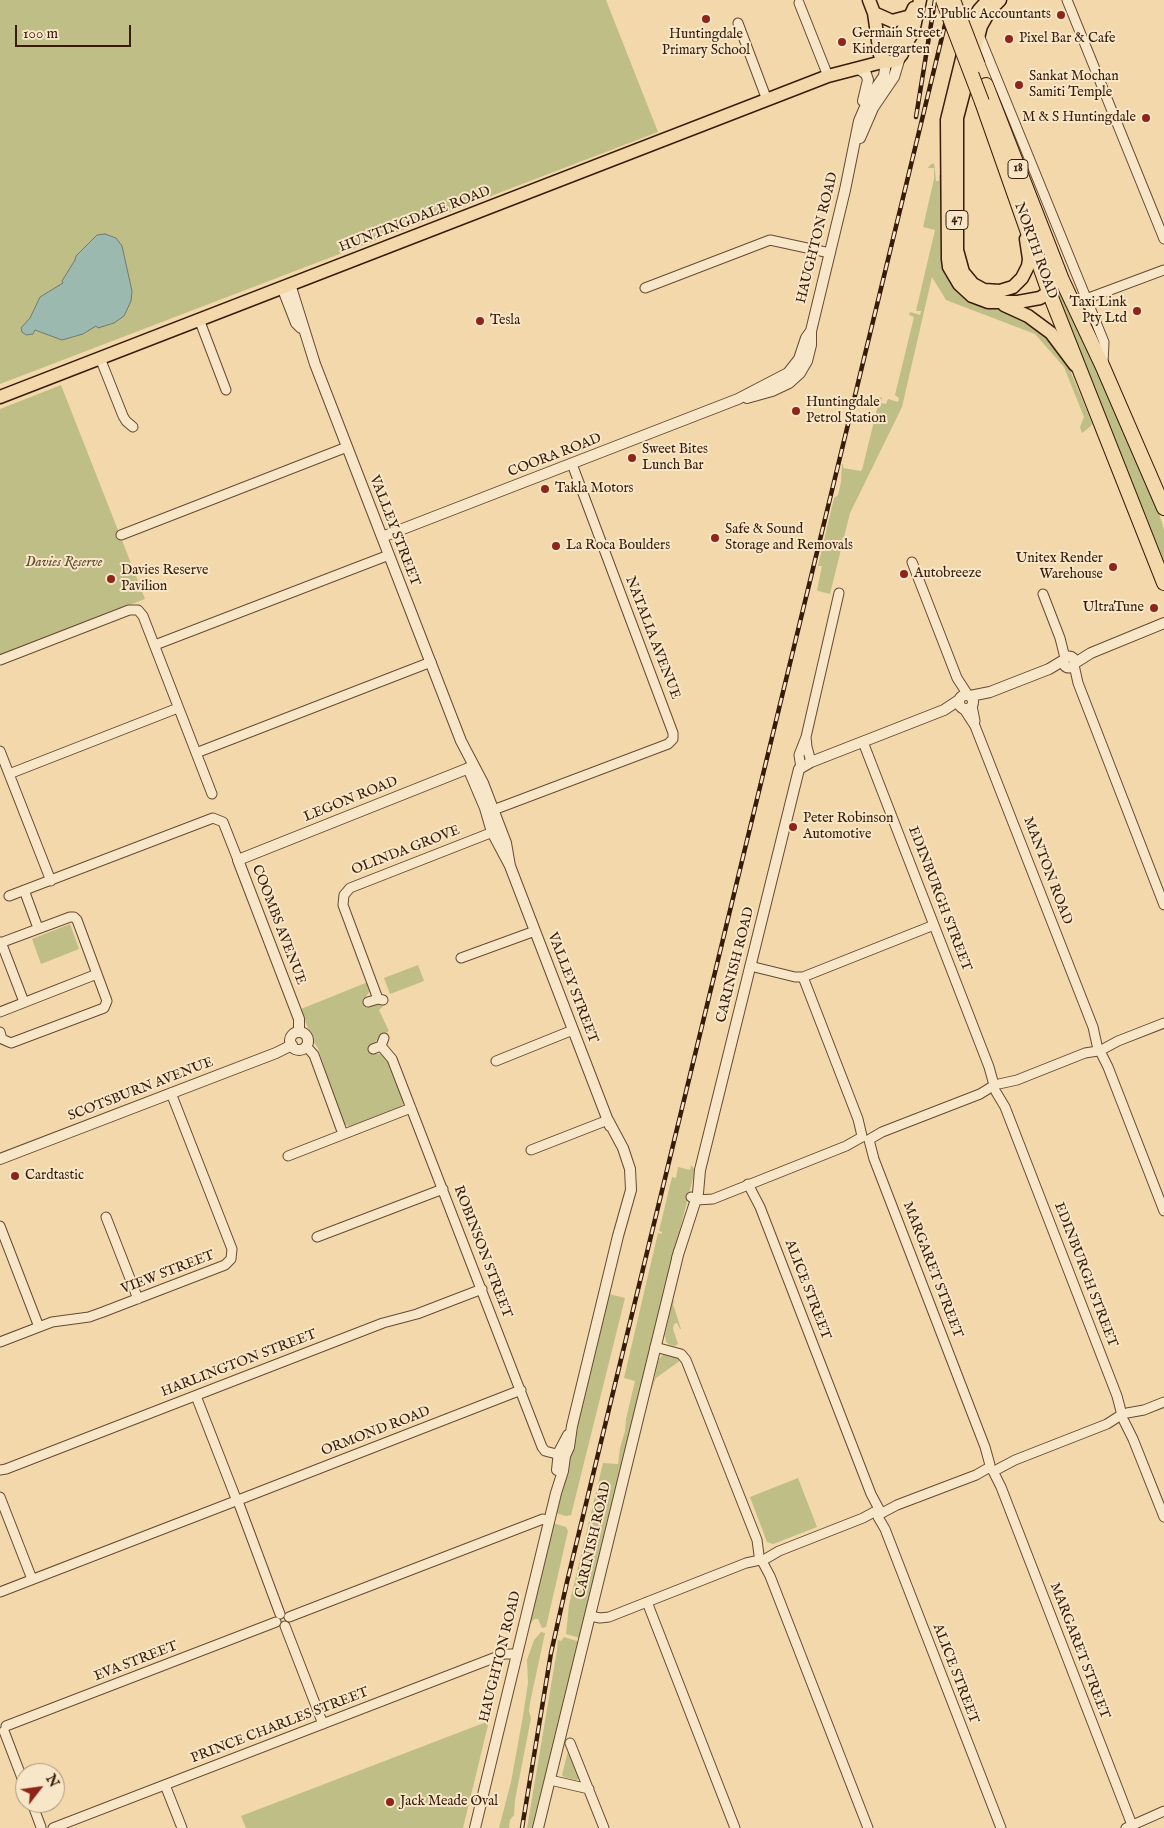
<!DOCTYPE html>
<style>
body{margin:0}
#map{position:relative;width:1164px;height:1828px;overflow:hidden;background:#f2d8ab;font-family:"IM FELL English",serif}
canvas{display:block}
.north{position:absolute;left:15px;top:1763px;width:50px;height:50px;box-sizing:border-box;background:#f7e6c8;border:1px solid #ab957c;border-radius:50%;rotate:60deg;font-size:14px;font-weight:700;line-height:20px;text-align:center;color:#381b09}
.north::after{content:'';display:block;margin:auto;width:18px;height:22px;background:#8f2418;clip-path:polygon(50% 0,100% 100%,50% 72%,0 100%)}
.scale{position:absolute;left:15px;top:25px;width:116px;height:22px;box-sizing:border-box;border:2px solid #381b09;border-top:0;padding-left:6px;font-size:15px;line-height:18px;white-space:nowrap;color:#381b09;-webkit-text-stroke:4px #f7e6c8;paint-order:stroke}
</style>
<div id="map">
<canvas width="1164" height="1828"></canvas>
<div class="north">N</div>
<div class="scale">100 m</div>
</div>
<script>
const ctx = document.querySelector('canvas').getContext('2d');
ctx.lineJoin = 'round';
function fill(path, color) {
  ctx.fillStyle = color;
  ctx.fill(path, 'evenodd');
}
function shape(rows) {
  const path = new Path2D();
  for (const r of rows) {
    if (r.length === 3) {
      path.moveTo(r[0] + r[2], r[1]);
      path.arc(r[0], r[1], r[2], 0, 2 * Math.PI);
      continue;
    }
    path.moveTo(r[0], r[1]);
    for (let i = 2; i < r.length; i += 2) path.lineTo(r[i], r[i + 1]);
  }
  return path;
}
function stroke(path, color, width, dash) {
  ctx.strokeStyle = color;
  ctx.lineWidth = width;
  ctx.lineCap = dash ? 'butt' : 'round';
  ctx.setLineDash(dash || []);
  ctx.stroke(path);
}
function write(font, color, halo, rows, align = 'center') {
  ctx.font = font + ' "IM FELL English",serif';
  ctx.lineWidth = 4;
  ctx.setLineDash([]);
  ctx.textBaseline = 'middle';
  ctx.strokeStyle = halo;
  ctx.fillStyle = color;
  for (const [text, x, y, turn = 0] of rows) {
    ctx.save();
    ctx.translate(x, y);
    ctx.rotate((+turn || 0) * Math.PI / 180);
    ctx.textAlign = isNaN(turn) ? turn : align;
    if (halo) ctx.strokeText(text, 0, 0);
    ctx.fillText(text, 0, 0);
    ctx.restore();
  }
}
const green = shape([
 [0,0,606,0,658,132,0,384],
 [934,163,936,181,939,181,939,175,942,176,942,256,989,307,1008,311,1044,332,1064,356,1092,423,1091,426,1082,433,1080,427,1084,417,1064,367,1035,334,946,300,932,277,902,407,850,513,830,594,818,591,817,590,822,566,818,566,834,498,838,495,841,482,842,464,843,464,843,468,861,471,862,470,880,397,882,398,881,403,886,404,888,399,898,402,899,398,895,395,914,317,909,315,910,312,920,315,921,311,916,311,935,230,923,227,934,179,934,168,928,168,930,165],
 [1054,274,1077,321,1158,510,1164,530,1164,567,1056,299],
 [61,385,145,599,0,655,0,409],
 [70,924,79,949,41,964,32,939],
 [418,965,424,981,390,994,384,978],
 [368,982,369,992,364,1000,368,1007,375,1003,385,1004,379,1010,389,1031,382,1035,370,1047,373,1054,381,1054,389,1062,404,1100,403,1104,398,1109,351,1127,346,1125,342,1121,318,1048,312,1040,301,1009],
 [691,1165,695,1170,651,1344,580,1638,566,1634,569,1605,603,1463,618,1464,620,1448,625,1431,626,1419,635,1381,624,1378,658,1233,662,1234,662,1232,659,1231,672,1177,676,1178,678,1167,690,1170],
 [609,1294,625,1298,571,1515,566,1516,555,1513,567,1461],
 [675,1300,673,1304,681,1329,680,1329,677,1323,674,1324,673,1329,678,1344,675,1346,670,1345,666,1342,665,1335,672,1303],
 [664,1354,676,1355,681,1360,656,1378,652,1389,659,1359],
 [798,1478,817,1527,773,1544,767,1542,750,1497],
 [553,1523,566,1527,568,1531,546,1627,542,1628,538,1619,534,1619,529,1626],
 [541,1632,545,1633,530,1703,529,1711,531,1718,515,1800,514,1815,510,1820,509,1828,499,1828,511,1782,523,1716,528,1683,527,1660,534,1640],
 [564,1637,580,1642,563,1707,561,1708,563,1709,533,1828,527,1828,557,1650,558,1640,561,1641],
 [489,1721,463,1828,246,1828,241,1816],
 [568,1751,578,1775,579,1779,576,1780,564,1777,562,1775]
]);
const water = shape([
 [105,234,116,238,122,246,132,291,131,301,124,316,114,323,98,328,96,326,83,334,62,340,35,330,33,334,26,335,22,332,21,328,30,318,40,297,63,283,62,281,75,260,76,256,97,235,105,234]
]);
const minor = shape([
 [1067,0,1164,239],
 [799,3,828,76],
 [738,23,767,100],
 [979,35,1104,342,1103,363],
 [645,288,770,240,830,253],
 [1086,299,1164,270],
 [199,319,226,390],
 [100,358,123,416,126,421,133,427],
 [121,535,347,447],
 [912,562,957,678,968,695],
 [1043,594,1060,638,1065,658],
 [155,645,389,555],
 [0,660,129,610,138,610,143,616,212,794],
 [1074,665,1078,683,1164,905],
 [972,706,975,721],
 [964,709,975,726,1093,1027,1097,1045],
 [806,737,807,747,811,762],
 [863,742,989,1067,994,1085],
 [0,751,51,881],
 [196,753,431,662],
 [801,768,799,755,806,737,839,593],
 [9,774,178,708],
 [488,812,668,744,673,739,673,733,572,464],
 [24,890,38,928],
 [9,896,213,818,223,822,238,860],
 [1,942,24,1002],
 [0,943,70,917,74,917,77,920,107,1001,104,1008,11,1043,2,1039,0,1032],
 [461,958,535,931],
 [750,966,795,977,803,977,934,925],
 [803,977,858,1119,862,1136],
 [378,999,343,905,344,895,350,888,498,830],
 [368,1002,378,999,383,1000],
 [0,1012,97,974],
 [306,1046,314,1055,343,1134],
 [381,1046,392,1059,542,1447,545,1451,564,1456],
 [1105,1048,1118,1041,1164,1023],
 [373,1049,381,1046,384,1038],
 [1100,1051,1108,1067,1164,1211],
 [496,1061,573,1030],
 [999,1084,1017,1080,1085,1053,1098,1051],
 [996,1092,1005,1107,1117,1396,1122,1415],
 [870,1139,882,1132,980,1094,993,1086],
 [869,1140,874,1159,985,1447,990,1465],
 [531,1150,608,1120],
 [288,1156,411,1108],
 [748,1184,760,1207,871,1494,879,1509],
 [691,1197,696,1200,713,1199,846,1146,862,1137],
 [106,1217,138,1299],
 [0,1226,39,1327],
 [317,1237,443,1189],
 [0,1342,52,1322,89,1317,103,1312,225,1265,231,1259,232,1249,171,1093],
 [655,1347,681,1354,686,1360,757,1540,759,1555],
 [196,1396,235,1496],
 [1127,1413,1144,1410,1164,1402],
 [1124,1421,1133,1439,1164,1517],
 [998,1469,1015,1460,1107,1424,1121,1415],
 [0,1470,6,1469,383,1323,417,1314,482,1289],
 [993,1471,1001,1487,1132,1825],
 [0,1497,32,1579],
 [241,1499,521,1390],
 [239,1504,280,1614],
 [882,1513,897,1505,976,1475,990,1467],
 [878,1517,885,1529,1001,1828],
 [767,1558,779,1551,863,1518,874,1512],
 [762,1561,770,1576,868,1828],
 [0,1592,233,1502],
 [647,1602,735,1828],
 [590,1616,600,1618,609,1617,746,1563,760,1560],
 [289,1617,543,1519,549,1521],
 [285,1626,323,1724],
 [6,1726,276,1622],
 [4,1731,25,1786],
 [570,1743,604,1828],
 [550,1780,589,1789],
 [165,1785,182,1828],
 [32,1803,41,1827],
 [53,1828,504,1654,517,1654],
 [1126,1828,1164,1811]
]);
const tertiary = shape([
 [859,69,866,74,868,80,863,101],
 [860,138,873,108,894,77,900,57],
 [290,284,315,364,461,741,483,783,506,843,510,866],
 [282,287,296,323,301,328],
 [747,398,772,391,789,383,800,373,807,361,811,345,811,331,845,190,859,121,869,98,884,76,886,61],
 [382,537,738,399,788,373,799,359,806,338,811,331],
 [1069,662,5.5],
 [1075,663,1091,653,1164,623],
 [966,702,7],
 [970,696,990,692,1049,669,1064,660],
 [468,768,485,808,492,832,510,866,610,1126],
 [299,1032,299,1019,238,860,474,766],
 [299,1041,9],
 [0,1159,276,1053,292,1045],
 [677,1258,698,1193,700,1170,799,769,811,762,944,710,959,700],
 [557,1470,559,1452,568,1435],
 [475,1828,556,1493,563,1471,565,1456,569,1447,572,1426,618,1236,631,1190,630,1169,623,1148,608,1120],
 [538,1828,679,1251]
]);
const primary = shape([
 [869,0,874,13,880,55,886,61,889,62,897,60,902,54,901,45,896,39,887,38,880,45],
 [988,0,979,10,970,26,947,120,948,259,949,267,959,284,972,296,988,302,1018,302,1040,298,1049,292,1053,285,1050,272,1052,256],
 [1000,0,990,10,981,26,957,118,957,250,963,272,973,284,984,290,1000,291,1013,287,1022,278,1028,266,1029,259,1026,239],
 [874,13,892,21,911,16],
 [893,38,901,33,906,25,914,8],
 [902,50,913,32,920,0],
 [1004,305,1028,316,1051,333,1075,365],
 [0,397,828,76,886,61]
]);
const trunk = shape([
 [986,85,1062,280,1102,365,1164,508],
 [982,102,1049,292,1164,583]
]);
const rail = shape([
 [916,117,935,0],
 [522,1828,551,1653,567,1582,951,0]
]);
const trunkBridge = shape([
 [943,0,982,102],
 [953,0,978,65]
]);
const markers = [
 [1061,15,5,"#8f2418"],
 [706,19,5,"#8f2418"],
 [1009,39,5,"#8f2418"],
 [842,42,5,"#8f2418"],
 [1019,85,5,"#8f2418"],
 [1146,118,5,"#8f2418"],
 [1137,311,5,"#8f2418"],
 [480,321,5,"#8f2418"],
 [796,411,5,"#8f2418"],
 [632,458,5,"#8f2418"],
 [545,489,5,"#8f2418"],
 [715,538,5,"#8f2418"],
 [556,546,5,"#8f2418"],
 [1113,567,5,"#8f2418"],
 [904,574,5,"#8f2418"],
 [111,579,5,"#8f2418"],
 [1154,608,5,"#8f2418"],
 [793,827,5,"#8f2418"],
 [15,1176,5,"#8f2418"],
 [390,1802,5,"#8f2418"]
];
const shields = [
 [1018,169,20],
 [957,220,22]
];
const shieldNames = [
 ["18",1018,169],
 ["47",957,220]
];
const poiNames = [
 ["S.L Public Accountants",1051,15,"right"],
 ["Germain Street",852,34],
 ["Kindergarten",852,50],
 ["Huntingdale",706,35,"center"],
 ["Primary School",706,51,"center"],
 ["Pixel Bar & Cafe",1019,39],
 ["Sankat Mochan",1029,77],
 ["Samiti Temple",1029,93],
 ["M & S Huntingdale",1136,118,"right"],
 ["Taxi Link",1127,303,"right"],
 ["Pty Ltd",1127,319,"right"],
 ["Tesla",490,321],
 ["Huntingdale",806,403],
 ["Petrol Station",806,419],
 ["Sweet Bites",642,450],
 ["Lunch Bar",642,466],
 ["Takla Motors",555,489],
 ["Safe & Sound",725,530],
 ["Storage and Removals",725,546],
 ["La Roca Boulders",566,546],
 ["Unitex Render",1103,559,"right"],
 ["Warehouse",1103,575,"right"],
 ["Davies Reserve",121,571],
 ["Pavilion",121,587],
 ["Autobreeze",914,574],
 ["UltraTune",1144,608,"right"],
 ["Peter Robinson",803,819],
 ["Automotive",803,835],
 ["Cardtastic",25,1176],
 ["Jack Meade Oval",400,1802]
];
const streetNames = [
 ["HUNTINGDALE ROAD",415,220,-21],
 ["HAUGHTON ROAD",818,238,-76],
 ["NORTH ROAD",1035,251,70],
 ["COORA ROAD",555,456,-21],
 ["VALLEY STREET",394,531,69],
 ["NATALIA AVENUE",652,638,69],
 ["LEGON ROAD",351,800,-22],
 ["OLINDA GROVE",406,851,-21],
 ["MANTON ROAD",1047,871,69],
 ["EDINBURGH STREET",939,899,69],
 ["COOMBS AVENUE",278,925,69],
 ["CARINISH ROAD",736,965,-76],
 ["VALLEY STREET",572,988,69],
 ["SCOTSBURN AVENUE",141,1090,-21],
 ["ROBINSON STREET",482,1252,69],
 ["MARGARET STREET",932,1270,69],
 ["VIEW STREET",168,1273,-21],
 ["EDINBURGH STREET",1085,1275,69],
 ["ALICE STREET",807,1290,69],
 ["HARLINGTON STREET",239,1364,-21],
 ["ORMOND ROAD",376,1432,-21],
 ["CARINISH ROAD",594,1540,-77],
 ["MARGARET STREET",1079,1651,69],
 ["HAUGHTON ROAD",501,1657,-76],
 ["EVA STREET",136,1662,-21],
 ["ALICE STREET",955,1674,69],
 ["PRINCE CHARLES STREET",280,1726,-21]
];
const parkNames = [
 ["Davies Reserve",64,563]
];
fill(green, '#bfbe86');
fill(water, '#9cb9b0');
stroke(water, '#747a6d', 1);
stroke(minor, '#664a32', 11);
stroke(tertiary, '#664a32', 12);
stroke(primary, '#381b09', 15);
stroke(trunk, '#381b09', 16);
stroke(minor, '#f7e6c8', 9);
stroke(tertiary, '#f7e6c8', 10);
stroke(primary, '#f2d8ab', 12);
stroke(trunk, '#f2d8ab', 14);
stroke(rail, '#381b09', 4.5);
stroke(rail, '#f7e6c8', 2.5, [8]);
stroke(trunkBridge, '#381b09', 16, []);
stroke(trunkBridge, '#f2d8ab', 14);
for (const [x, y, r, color] of markers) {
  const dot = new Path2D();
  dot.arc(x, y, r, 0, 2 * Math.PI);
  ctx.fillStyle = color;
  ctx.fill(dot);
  stroke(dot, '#f7e6c8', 2);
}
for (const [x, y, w] of shields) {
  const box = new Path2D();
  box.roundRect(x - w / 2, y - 9.5, w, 19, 4);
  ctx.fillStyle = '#f7e6c8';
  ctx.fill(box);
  stroke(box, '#381b09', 1);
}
write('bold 12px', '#381b09', null, shieldNames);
write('14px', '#381b09', '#f7e6c8', poiNames, 'left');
write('14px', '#381b09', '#f7e6c8', streetNames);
write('italic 14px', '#604c2e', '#f7e6c8', parkNames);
</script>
